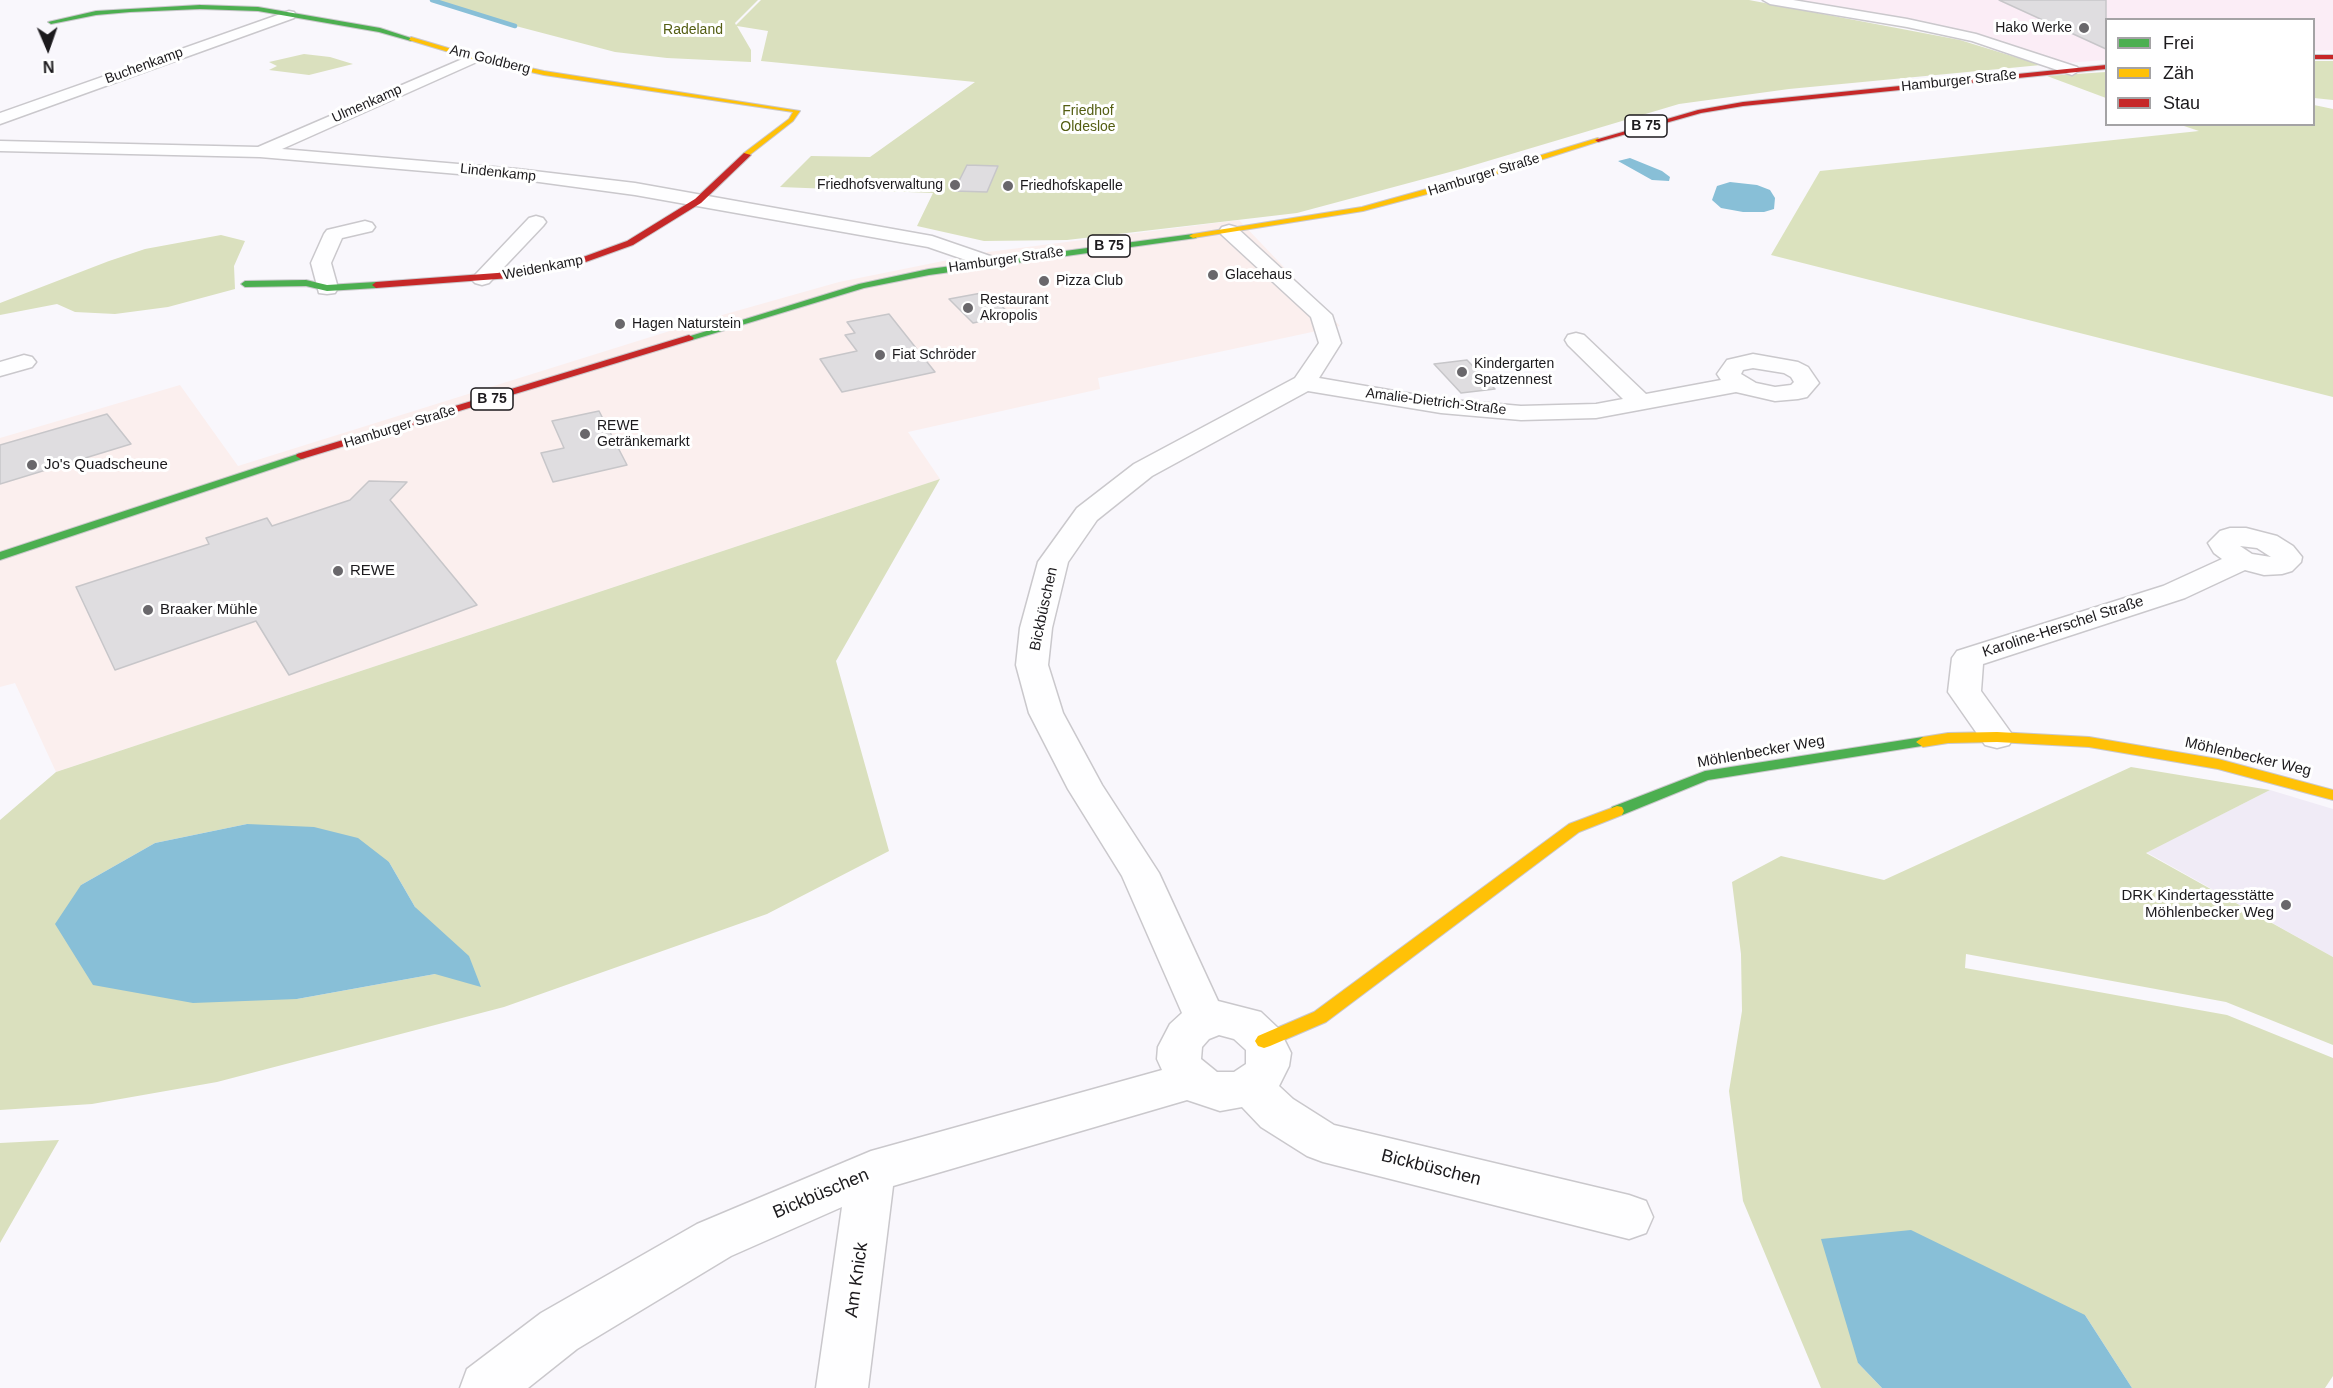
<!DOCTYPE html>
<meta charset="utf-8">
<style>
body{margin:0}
#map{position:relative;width:2333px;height:1388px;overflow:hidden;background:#f9f7fc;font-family:Arial,sans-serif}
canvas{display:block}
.legend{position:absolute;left:2105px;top:18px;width:210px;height:108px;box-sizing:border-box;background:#fff;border:2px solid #a4a3a5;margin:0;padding:8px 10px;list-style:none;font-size:18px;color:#1c1a1d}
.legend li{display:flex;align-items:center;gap:12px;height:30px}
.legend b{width:30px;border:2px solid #a4a3a5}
.north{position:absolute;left:18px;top:18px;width:60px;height:60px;-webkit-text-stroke:4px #fff;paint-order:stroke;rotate:178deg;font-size:16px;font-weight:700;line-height:24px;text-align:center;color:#1c1a1d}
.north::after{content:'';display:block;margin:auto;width:21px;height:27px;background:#1c1a1d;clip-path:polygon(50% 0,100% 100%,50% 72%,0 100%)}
</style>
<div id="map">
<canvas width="2333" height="1388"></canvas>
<ul class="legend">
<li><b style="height:8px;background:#4caf50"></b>Frei</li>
<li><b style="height:8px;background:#ffc107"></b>Zäh</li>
<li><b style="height:8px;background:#c62828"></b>Stau</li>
</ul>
<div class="north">N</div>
</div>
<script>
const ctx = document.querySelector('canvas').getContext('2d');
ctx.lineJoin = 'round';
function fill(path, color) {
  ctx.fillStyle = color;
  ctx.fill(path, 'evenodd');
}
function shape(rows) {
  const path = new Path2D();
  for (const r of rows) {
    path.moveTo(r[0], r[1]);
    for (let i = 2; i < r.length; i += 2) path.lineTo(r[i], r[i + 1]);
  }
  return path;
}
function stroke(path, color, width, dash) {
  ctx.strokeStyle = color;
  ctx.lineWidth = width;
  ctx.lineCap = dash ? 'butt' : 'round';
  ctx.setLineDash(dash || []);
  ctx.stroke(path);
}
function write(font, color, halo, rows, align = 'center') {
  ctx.font = font + ' Arial,sans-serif';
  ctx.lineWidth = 6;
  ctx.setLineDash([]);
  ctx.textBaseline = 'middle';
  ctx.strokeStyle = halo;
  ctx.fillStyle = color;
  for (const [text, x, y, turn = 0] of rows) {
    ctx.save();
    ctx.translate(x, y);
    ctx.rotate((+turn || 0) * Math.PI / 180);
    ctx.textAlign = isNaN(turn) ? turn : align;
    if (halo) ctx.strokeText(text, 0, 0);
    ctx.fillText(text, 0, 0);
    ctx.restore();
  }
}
const commercial = shape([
 [1239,220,1340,326,1098,378,1100,389,908,432,940,479,56,772,15,683,0,687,0,438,180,385,238,466,708,319,839,282,988,252]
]);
const industrial = shape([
 [1783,0,2333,0,2333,50,2314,51,2314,20,2106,20,2106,60,2066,63,1979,35]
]);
const built = shape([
 [2270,790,2333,809,2333,957,2146,852]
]);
const green = shape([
 [435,0,758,0,735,23,736,25,761,0,1749,0,1960,40,2041,65,1789,89,1679,104,1461,169,1297,213,1067,240,984,241,917,226,933,193,780,187,811,156,870,157,975,82,761,61,768,31,737,26,751,50,751,62,667,58,615,52,489,19],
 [304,54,330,57,353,64,309,75,269,70,277,66,269,62],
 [221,235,245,241,234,266,235,289,168,307,115,314,75,312,57,304,0,315,0,303,109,261,145,249],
 [940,479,836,661,889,851,767,914,504,1007,217,1082,92,1104,0,1110,0,820,56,772],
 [247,824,389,862,415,907,435,974,297,999,81,885,155,843],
 [2131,767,2270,790,2146,853,2333,957,2333,1045,2226,1002,1966,954,1965,968,2227,1015,2333,1058,2333,1376,2325,1388,2132,1388,2085,1315,1858,1363,1882,1388,1821,1388,1743,1201,1729,1091,1742,1011,1741,954,1732,882,1781,856,1884,880],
 [59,1140,0,1243,0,1143]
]);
const forest = shape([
 [2314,61,2333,61,2333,100,2314,98],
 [2106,72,2106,98,2047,76],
 [2314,105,2333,109,2333,397,1771,255,1820,171,2199,131,2181,125,2314,124]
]);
const water = shape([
 [1630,158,1662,171,1670,177,1669,181,1652,180,1618,161],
 [1730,182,1757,185,1770,190,1775,198,1774,209,1764,212,1743,212,1721,208,1712,200,1717,186],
 [247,824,314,827,358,838,389,862,415,907,469,956,481,987,435,974,297,999,193,1003,93,985,55,924,81,885,155,843],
 [1911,1230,2085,1315,2132,1388,1882,1388,1858,1363,1821,1239]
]);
const stream = shape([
 [432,0,515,26]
]);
const building = shape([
 [1999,0,2106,0,2106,49,1999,0],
 [967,165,998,166,987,192,954,191,967,165],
 [987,292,1011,315,973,323,949,299,987,292],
 [889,314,935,372,842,392,820,359,857,351,845,335,855,333,847,322,889,314],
 [1467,360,1495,389,1461,393,1434,364,1467,360],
 [599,411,627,465,553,482,541,453,564,448,552,421,599,411],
 [107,414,131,444,0,484,0,445,107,414],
 [369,481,407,482,390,500,477,605,289,675,256,621,115,670,76,587,209,544,206,538,267,518,272,526,350,500,369,481]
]);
const street = shape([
 [1763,0,1793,0,1907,19,1976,34,2077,67,2080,70,2072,75,1972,41,1907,27,1770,4,1763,0],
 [289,11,294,12,296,15,294,18,0,124,0,113,289,11],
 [474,54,481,58,479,61,282,149,517,169,635,183,932,236,996,258,999,262,996,266,989,268,928,247,635,195,517,179,260,157,0,151,0,141,258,147,474,54],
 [536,216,543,218,546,222,543,226,489,283,482,285,475,283,471,279,475,275,529,218,536,216],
 [365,221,372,223,375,227,372,231,342,238,331,263,338,288,335,293,327,294,319,293,311,263,324,234,327,230,365,221],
 [1229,225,1236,227,1332,315,1341,343,1319,378,1441,399,1521,406,1596,404,1623,399,1568,345,1565,340,1568,335,1576,333,1584,335,1646,394,1721,380,1717,374,1727,360,1753,354,1798,362,1808,367,1819,383,1807,397,1798,399,1775,401,1736,392,1596,418,1521,420,1441,413,1308,391,1152,476,1097,520,1068,562,1052,628,1048,665,1063,713,1102,785,1159,873,1218,1001,1261,1012,1279,1029,1291,1053,1289,1066,1279,1086,1293,1099,1334,1125,1629,1195,1646,1201,1653,1217,1646,1233,1629,1239,1323,1162,1307,1156,1261,1127,1242,1107,1220,1111,1187,1100,893,1186,868,1388,816,1388,842,1207,731,1256,577,1349,528,1388,460,1388,467,1369,541,1313,697,1224,871,1151,1162,1070,1157,1059,1158,1047,1170,1024,1182,1013,1122,876,1068,789,1029,713,1016,665,1020,628,1038,562,1077,508,1134,464,1295,378,1319,343,1311,317,1222,235,1219,231,1222,227,1229,225],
 [1753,368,1784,373,1791,377,1794,382,1791,385,1775,387,1756,383,1741,374,1743,370,1753,368],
 [1219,1035,1234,1039,1246,1050,1246,1064,1234,1072,1217,1072,1201,1059,1202,1047,1209,1039,1219,1035],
 [24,355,32,357,36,362,32,367,0,376,0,362,24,355],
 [2230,528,2246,528,2277,536,2293,546,2302,557,2301,562,2292,571,2282,574,2264,575,2245,570,2185,598,1983,664,1981,691,2014,737,2009,745,1997,748,1985,745,1948,692,1952,658,1957,651,2163,586,2222,559,2214,553,2208,543,2220,531,2230,528],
 [2240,546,2257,548,2271,557,2252,554,2240,546]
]);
const fast = shape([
 [200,5,258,7,380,28,414,39,411,41,379,32,258,11,200,9,130,12,96,15,51,24,48,22,96,11,200,5],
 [1193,234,1197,236,1196,238,929,275,864,288,692,340,684,338,859,284,929,269,1193,234],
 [306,280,327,285,376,282,380,285,376,288,327,291,306,286,245,287,241,284,245,281,306,280],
 [301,453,306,456,305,458,0,560,0,552,301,453],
 [1923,737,1930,742,1928,745,1708,780,1622,815,1612,815,1610,811,1612,807,1705,771,1923,737]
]);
const slow = shape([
 [411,37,475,56,544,71,800,111,793,121,747,157,743,155,744,153,789,119,793,112,544,75,472,59,409,40,411,37],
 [1598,138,1600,141,1465,184,1363,211,1193,238,1189,236,1193,234,1362,207,1459,180,1598,138],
 [1997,732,2089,737,2218,759,2333,790,2333,800,2218,769,2089,747,1997,742,1948,743,1923,747,1916,742,1923,737,1948,733,1997,732],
 [1617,806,1622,807,1624,811,1622,815,1579,832,1326,1022,1270,1046,1264,1048,1258,1046,1255,1041,1258,1036,1314,1012,1569,824,1617,806]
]);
const jam = shape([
 [2314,55,2333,55,2333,59,2314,59,2314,55],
 [2106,65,2106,69,1743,106,1701,113,1598,142,1595,140,1698,110,1743,102,2106,65],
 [744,153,751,155,701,203,633,245,569,268,524,277,376,288,372,285,376,282,524,271,564,264,627,241,695,199,744,153],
 [689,335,694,338,692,340,305,458,301,459,296,456,297,454,689,335]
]);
const markers = [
 [2084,28,6,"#69676b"],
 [955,185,6,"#69676b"],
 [1008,186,6,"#69676b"],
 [1213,275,6,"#69676b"],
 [1044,281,6,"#69676b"],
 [968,308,6,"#69676b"],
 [620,324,6,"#69676b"],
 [880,355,6,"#69676b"],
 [1462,372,6,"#69676b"],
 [585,434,6,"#69676b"],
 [32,465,6,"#69676b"],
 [338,571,6,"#69676b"],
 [148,610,6,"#69676b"],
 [2286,905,6,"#69676b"]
];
const farPoinames = [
 ["Hako Werke",2072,28,"right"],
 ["Friedhofsverwaltung",943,185,"right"],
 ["Friedhofskapelle",1020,186],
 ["Glacehaus",1225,275],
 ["Pizza Club",1056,281],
 ["Restaurant",980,300],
 ["Akropolis",980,316],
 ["Hagen Naturstein",632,324],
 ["Fiat Schröder",892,355],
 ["Kindergarten",1474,364],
 ["Spatzennest",1474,380],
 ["REWE",597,426],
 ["Getränkemarkt",597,442]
];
const farParknames = [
 ["Radeland",693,30],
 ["Friedhof",1088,111],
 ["Oldesloe",1088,127]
];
const farStreetnames = [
 ["Am Goldberg",490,60,14],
 ["Buchenkamp",144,66,-20],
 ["Hamburger Straße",1959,81,-6],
 ["Ulmenkamp",367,104,-24],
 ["Lindenkamp",498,173,6],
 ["Hamburger Straße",1484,175,-17],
 ["Hamburger Straße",1006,260,-8],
 ["Weidenkamp",543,268,-11],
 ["Amalie-Dietrich-Straße",1436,402,7],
 ["Hamburger Straße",400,427,-17]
];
const shields = [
 [1646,126,42],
 [1109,246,42],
 [492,399,42]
];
const shieldNames = [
 ["B 75",1646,126],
 ["B 75",1109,246],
 ["B 75",492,399]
];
const poiNames = [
 ["Jo's Quadscheune",44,465],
 ["REWE",350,571],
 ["Braaker Mühle",160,610],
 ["DRK Kindertagesstätte",2274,896,"right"],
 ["Möhlenbecker Weg",2274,913,"right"]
];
const streetNames = [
 ["Bickbüschen",1044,609,-78],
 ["Karoline-Herschel Straße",2063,627,-18],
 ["Möhlenbecker Weg",1761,752,-10],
 ["Möhlenbecker Weg",2248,757,13]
];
const nearStreetnames = [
 ["Bickbüschen",1431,1168,14],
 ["Bickbüschen",821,1194,-23],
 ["Am Knick",857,1280,-82]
];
fill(commercial, '#fbefee');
fill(industrial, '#fbedf6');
fill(built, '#f0ebf6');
fill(green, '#dae0be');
fill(forest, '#dbe2be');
fill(water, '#88bfd7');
stroke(stream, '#88bfd7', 4.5);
fill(building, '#dfdde0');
stroke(building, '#c7c6c9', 1.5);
stroke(street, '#cac8cc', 3);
stroke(fast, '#cac8cc', 2);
stroke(slow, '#cac8cc', 2);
stroke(jam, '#cac8cc', 2);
fill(street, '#fefeff');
fill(fast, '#4caf50');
fill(slow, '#ffc107');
fill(jam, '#c62828');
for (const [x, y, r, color] of markers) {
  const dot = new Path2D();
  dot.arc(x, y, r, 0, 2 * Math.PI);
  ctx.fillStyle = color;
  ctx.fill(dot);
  stroke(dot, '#fff', 2);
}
write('14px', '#1c1a1d', '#fff', farPoinames, 'left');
write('14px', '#545e13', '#fff', farParknames);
write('14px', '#1c1a1d', '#fff', farStreetnames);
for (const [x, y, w] of shields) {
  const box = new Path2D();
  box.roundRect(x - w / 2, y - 11, w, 22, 4.5);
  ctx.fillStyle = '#fff';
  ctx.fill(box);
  stroke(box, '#1c1a1d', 1.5);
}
write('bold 14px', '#1c1a1d', null, shieldNames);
write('15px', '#1c1a1d', '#fff', poiNames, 'left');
write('15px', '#1c1a1d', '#fff', streetNames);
write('18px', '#1c1a1d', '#fff', nearStreetnames);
</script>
